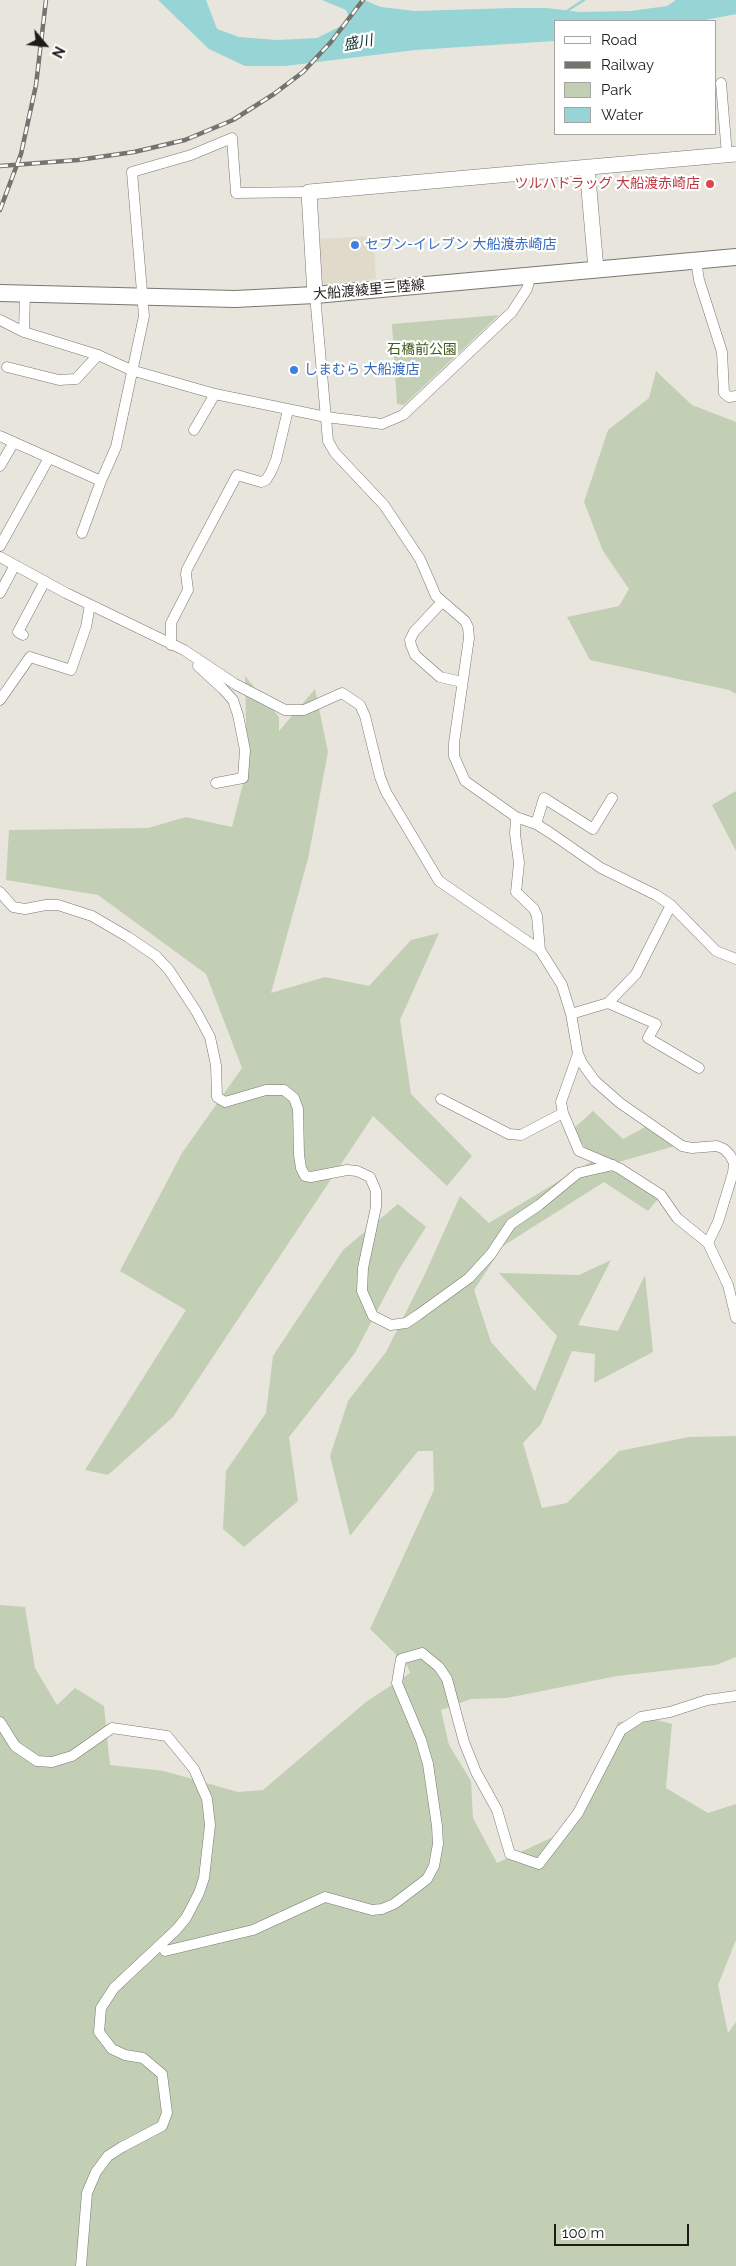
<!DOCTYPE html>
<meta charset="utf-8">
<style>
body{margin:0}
#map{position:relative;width:736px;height:2266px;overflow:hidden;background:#e8e5dd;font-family:Raleway,sans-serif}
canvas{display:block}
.legend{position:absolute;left:554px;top:20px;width:162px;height:115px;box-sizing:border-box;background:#fff;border:1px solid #a5a4a3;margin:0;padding:6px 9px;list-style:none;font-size:15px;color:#1d1c19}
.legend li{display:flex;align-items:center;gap:10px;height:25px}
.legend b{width:25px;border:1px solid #a5a4a3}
.north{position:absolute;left:20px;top:20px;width:50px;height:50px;-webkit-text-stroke:4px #fff;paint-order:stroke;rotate:118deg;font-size:14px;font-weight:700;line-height:20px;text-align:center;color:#1d1c19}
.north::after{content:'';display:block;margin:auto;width:18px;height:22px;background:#1d1c19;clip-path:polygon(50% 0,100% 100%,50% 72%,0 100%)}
.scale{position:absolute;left:554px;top:2224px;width:135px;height:22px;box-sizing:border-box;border:2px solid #1d1c19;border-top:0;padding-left:6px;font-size:15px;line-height:18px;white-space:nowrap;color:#1d1c19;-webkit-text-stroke:4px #fff;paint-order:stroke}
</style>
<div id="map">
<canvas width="736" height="2266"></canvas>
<ul class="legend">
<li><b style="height:6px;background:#fff"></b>Road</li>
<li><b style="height:6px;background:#75736e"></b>Railway</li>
<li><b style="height:14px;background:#c3cfb4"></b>Park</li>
<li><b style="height:14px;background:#96d4d6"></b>Water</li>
</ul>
<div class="north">N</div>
<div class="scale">100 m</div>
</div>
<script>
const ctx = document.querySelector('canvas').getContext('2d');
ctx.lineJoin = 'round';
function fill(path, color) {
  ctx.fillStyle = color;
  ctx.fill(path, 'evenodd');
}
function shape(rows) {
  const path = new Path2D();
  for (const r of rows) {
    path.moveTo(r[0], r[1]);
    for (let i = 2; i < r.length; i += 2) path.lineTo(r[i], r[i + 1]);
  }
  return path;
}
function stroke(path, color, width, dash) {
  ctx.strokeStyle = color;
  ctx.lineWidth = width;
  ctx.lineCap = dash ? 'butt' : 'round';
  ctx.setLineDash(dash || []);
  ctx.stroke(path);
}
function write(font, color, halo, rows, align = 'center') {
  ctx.font = font + ' Raleway,"Noto Sans JP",sans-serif';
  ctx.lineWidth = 4.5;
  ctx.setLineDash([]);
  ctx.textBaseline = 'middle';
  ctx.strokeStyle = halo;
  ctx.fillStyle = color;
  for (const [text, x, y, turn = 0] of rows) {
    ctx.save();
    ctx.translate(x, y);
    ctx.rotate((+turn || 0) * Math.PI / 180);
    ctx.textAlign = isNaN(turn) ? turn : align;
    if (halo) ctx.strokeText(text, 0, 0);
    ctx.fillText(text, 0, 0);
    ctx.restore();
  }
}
const built = shape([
 [373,236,376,279,323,285,319,284,316,239]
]);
const green = shape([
 [499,315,404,405,397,404,392,324],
 [656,371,692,405,736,422,736,694,729,690,590,660,567,617,619,606,629,589,603,551,584,502,608,430,649,398],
 [245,676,279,717,279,731,315,689,328,752,308,859,271,993,325,977,369,986,411,940,439,933,400,1020,411,1094,472,1156,447,1186,373,1116,173,1417,108,1475,85,1470,186,1310,120,1271,182,1153,242,1068,206,974,98,895,6,880,9,830,148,828,186,817,232,827,247,768],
 [736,791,736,851,712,805],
 [593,1111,623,1139,647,1126,675,1146,615,1163,661,1195,648,1211,604,1182,503,1246,474,1290,491,1342,535,1391,557,1336,499,1273,579,1275,611,1260,578,1325,618,1331,645,1275,653,1352,594,1383,595,1354,572,1351,541,1424,523,1443,542,1508,567,1503,619,1451,689,1437,736,1436,736,1657,716,1665,617,1676,507,1698,471,1699,441,1710,449,1745,471,1781,473,1818,497,1863,553,1837,596,1782,618,1722,657,1720,672,1724,666,1788,708,1813,736,1804,736,1940,718,1985,728,2033,736,2022,736,2266,0,2266,0,1605,25,1607,35,1668,57,1705,75,1688,104,1706,110,1765,164,1771,238,1792,263,1790,366,1702,410,1673,407,1665,370,1629,434,1490,433,1451,418,1451,350,1536,330,1456,348,1401,386,1352,424,1276,460,1196,489,1223,594,1160,572,1130],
 [398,1204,426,1227,398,1271,355,1353,289,1437,298,1501,244,1547,223,1529,226,1471,266,1413,273,1356,343,1250]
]);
const water = shape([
 [158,0,206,0,217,29,239,37,277,40,317,38,351,21,346,10,322,0,364,0,381,7,415,11,512,8,547,8,579,12,631,11,667,6,676,0,736,0,736,14,700,21,555,21,555,41,415,50,285,66,245,66,209,49]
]);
const stream = shape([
 [567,11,584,0]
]);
const street = shape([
 [721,83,727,155],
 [696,260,699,280,722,352,724,393,729,397,736,396],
 [25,294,24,332,98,355,131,370,215,394,326,417,382,424,403,415,512,312,527,289,531,275],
 [315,295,328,441,335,453,384,505,420,559,436,596,465,621,468,627,469,638,454,743,454,756,465,781,516,817,536,824,549,832,601,868,656,895,671,905,716,951,736,959],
 [0,320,24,332],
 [7,367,59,380,76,379,98,355],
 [194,430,215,394],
 [0,436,101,481,116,447,144,316,132,172,191,155,232,138,236,193,309,192],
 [0,466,14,442],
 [82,533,101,481],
 [0,546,49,458],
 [0,557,66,593,184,650,235,684,285,710,304,710,342,693,360,705,365,716,380,777,386,792,439,881,540,950,562,985,571,1014,578,1054,582,1063,595,1081,620,1103,682,1146,692,1148,717,1146,724,1149,730,1155,734,1163,733,1173,718,1222,708,1243],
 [0,593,15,565],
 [441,603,414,632,410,640,411,645,415,655,440,677,462,682],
 [23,635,18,632,45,581],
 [171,645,171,623,188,590,186,574,187,569,237,475,261,482,266,480,271,472,276,460,288,410],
 [198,666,223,689,233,700,238,715,245,750,243,778,216,783],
 [0,700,30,657,71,670,86,627,90,605],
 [516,817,515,834,519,863,516,892,534,909,537,916,540,950],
 [536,824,544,798,593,829,612,798],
 [0,892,13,907,25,909,46,905,58,905,92,916,128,937,156,956,169,970,196,1011,210,1037,216,1065,217,1097,225,1102,266,1090,284,1090,294,1098,298,1109,299,1155,301,1168,305,1176,311,1177,347,1170,357,1171,370,1177,376,1191,376,1207,363,1268,362,1291,373,1316,391,1325,406,1323,418,1315,469,1278,491,1254,511,1224,539,1205,578,1173,613,1165],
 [608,1003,656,1024,648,1038,699,1068],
 [571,1014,608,1003,636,974,671,905],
 [578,1054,561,1102,563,1113,579,1151,619,1168,661,1195,677,1218,708,1243,728,1285,736,1318],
 [441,1099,509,1134,521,1135,563,1113],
 [0,1722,15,1746,37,1761,52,1762,72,1756,112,1728,167,1736,194,1769,207,1799,210,1825,204,1878,199,1893,186,1918,176,1930,114,1988,101,2008,99,2032,112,2049,125,2055,143,2058,162,2074,167,2113,162,2126,122,2147,108,2156,96,2172,87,2193,81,2266],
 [165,1951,253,1930,325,1897,372,1910,382,1909,394,1904,427,1879,434,1866,438,1844,437,1826,428,1764,421,1740,397,1683,401,1659,422,1653,439,1667,447,1679,464,1742,476,1772,497,1810,510,1854,539,1864,578,1813,621,1730,641,1717,670,1712,707,1700,736,1696]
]);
const secondary = shape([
 [587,167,596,269],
 [315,295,309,192,736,154]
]);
const primary = shape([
 [0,293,235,299,315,295,736,257]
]);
const rail = shape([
 [0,166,78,160,134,152,185,140,233,120,274,94,303,72,331,42,363,0],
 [0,210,21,154,36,85,46,0]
]);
const markers = [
 [710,184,5,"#e0444e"],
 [355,245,5,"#3f7fe0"],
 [294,370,5,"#3f7fe0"]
];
const healthNames = [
 ["ツルハドラッグ 大船渡赤崎店",700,184]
];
const shopNames = [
 ["セブン-イレブン 大船渡赤崎店",365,245],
 ["しまむら 大船渡店",304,370]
];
const streetNames = [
 ["大船渡綾里三陸線",369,290,-5]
];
const parkNames = [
 ["石橋前公園",422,350]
];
const waterNames = [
 ["盛川",358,43,-11]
];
fill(built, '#e1dacb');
fill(green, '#c3cfb4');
fill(water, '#96d4d6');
stroke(stream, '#96d4d6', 2.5);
stroke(street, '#7a7770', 11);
stroke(secondary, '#7a7770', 16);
stroke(primary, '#7a7770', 18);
stroke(street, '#fff', 10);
stroke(secondary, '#fff', 15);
stroke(primary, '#fff', 16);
stroke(rail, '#75736e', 4.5);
stroke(rail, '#fff', 2.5, [8]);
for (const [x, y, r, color] of markers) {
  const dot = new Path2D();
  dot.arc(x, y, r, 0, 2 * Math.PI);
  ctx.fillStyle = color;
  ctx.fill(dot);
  stroke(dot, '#fff', 2);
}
write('14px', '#be3a42', '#fff', healthNames, 'right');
write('14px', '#366cbe', '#fff', shopNames, 'left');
write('14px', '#1d1c19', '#fff', streetNames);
write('14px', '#435b1c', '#fff', parkNames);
write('italic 15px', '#103031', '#fff', waterNames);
</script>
